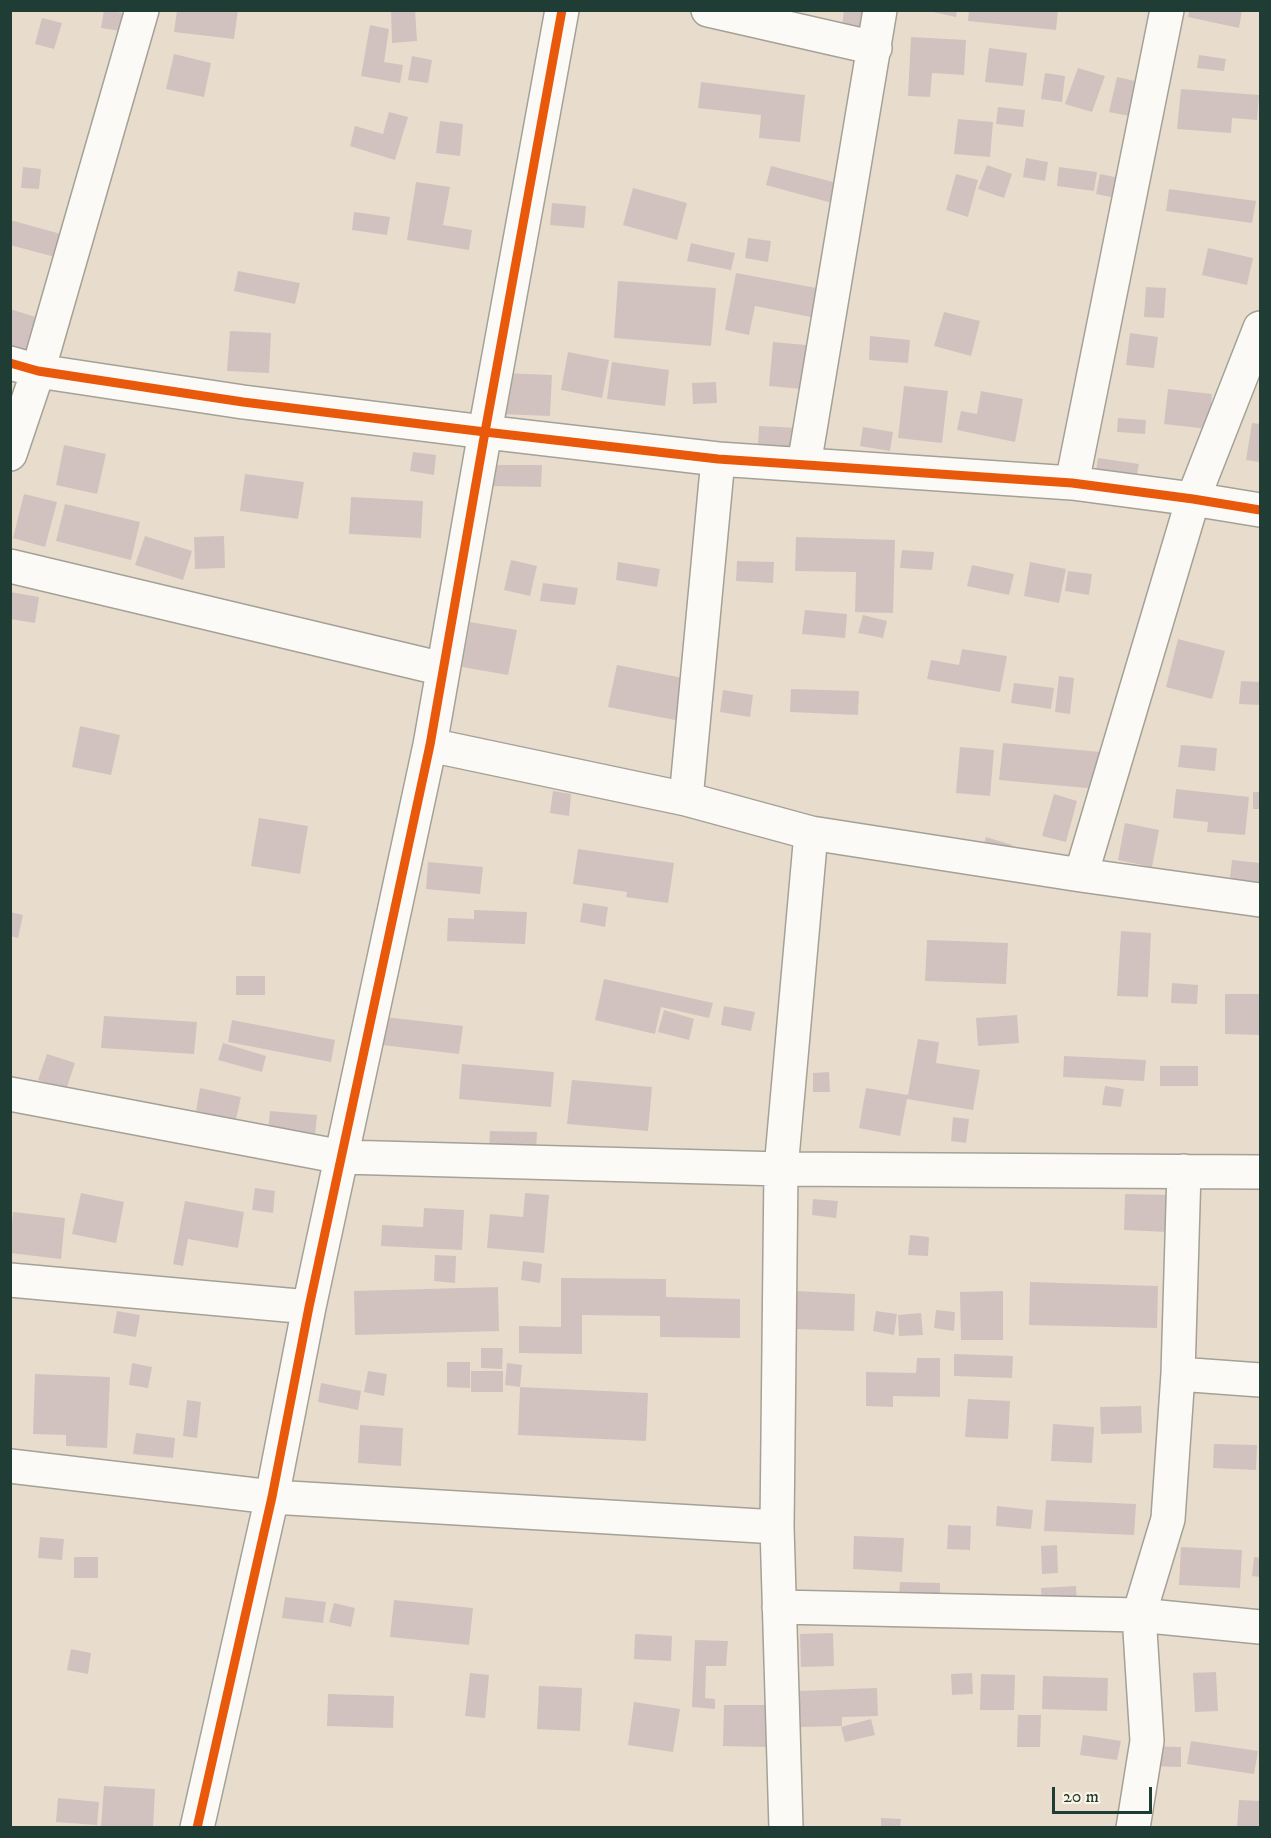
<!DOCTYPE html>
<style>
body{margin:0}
#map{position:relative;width:1271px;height:1838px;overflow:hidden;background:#e8ddcc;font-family:"IM FELL DW Pica",serif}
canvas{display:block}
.frame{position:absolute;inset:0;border:12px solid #1f3d34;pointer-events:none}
.scale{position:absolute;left:1052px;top:1787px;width:100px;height:27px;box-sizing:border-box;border:3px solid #1f3d34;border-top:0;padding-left:8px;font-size:18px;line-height:21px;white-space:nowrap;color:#1f3d34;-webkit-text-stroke:4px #fcf5e5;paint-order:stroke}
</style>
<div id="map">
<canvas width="1271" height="1838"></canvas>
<div class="frame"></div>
<div class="scale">20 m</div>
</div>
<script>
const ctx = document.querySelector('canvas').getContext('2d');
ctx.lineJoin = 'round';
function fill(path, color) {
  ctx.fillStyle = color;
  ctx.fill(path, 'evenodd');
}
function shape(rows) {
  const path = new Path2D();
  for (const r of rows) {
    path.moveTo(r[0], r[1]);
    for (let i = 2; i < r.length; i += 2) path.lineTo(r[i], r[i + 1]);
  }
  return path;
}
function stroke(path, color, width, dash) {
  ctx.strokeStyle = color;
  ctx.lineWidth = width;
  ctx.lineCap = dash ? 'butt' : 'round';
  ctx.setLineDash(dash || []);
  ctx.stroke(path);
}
const building = shape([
 [104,10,123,13,121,31,101,28],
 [177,10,238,10,234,39,174,32],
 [391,10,415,10,417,41,392,43],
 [844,10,868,10,866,30,842,28],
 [924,10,957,10,956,17],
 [969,10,1058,10,1056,30,968,21],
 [1189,10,1242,10,1239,28,1188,17],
 [42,18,62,23,54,49,35,44],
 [370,25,389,29,384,62,403,65,400,83,361,76],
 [911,37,966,40,964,75,932,73,930,97,908,96],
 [989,48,1027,53,1023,86,985,82],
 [174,54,211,63,204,97,166,89],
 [1199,55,1226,59,1224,71,1197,68],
 [412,56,432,60,428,83,408,80],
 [1078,68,1105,76,1092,112,1065,104],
 [1045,73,1065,76,1062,102,1041,99],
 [1117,77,1144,83,1135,117,1109,112],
 [701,82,805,95,800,142,759,138,761,115,698,108],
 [1181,89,1259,95,1257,120,1232,118,1231,133,1177,129],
 [998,107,1025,110,1023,127,996,124],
 [389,112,408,117,395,160,350,146,355,126,383,134],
 [958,119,993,122,990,157,954,154],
 [440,121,463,124,460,156,436,153],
 [1026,158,1048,162,1045,181,1023,177],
 [987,165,1012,174,1004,198,978,189],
 [771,166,837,183,832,203,766,185],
 [23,167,41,169,39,189,21,188],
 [1059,167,1097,172,1094,191,1057,186],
 [956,174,978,180,968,217,946,210],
 [1100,174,1124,179,1120,199,1096,194],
 [416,182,450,187,443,225,472,230,469,250,407,240],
 [633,188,687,203,677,240,623,225],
 [1169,189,1256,201,1252,223,1166,211],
 [552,203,586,206,584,228,550,225],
 [354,212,390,217,387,235,352,230],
 [10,220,61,234,55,257,10,245],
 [748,238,771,241,768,262,745,258],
 [691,243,735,253,731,270,687,261],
 [1208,248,1253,258,1247,285,1202,275],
 [238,271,300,283,295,304,234,291],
 [736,273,827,290,821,319,755,306,749,335,725,330],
 [618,281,716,288,711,346,614,338],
 [1146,287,1166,288,1164,318,1144,317],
 [10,309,39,318,27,355,10,350],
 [944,312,980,321,971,356,934,346],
 [230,331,271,333,269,373,227,371],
 [1130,333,1158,337,1154,368,1126,365],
 [870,336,910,340,908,363,869,360],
 [773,342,817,346,813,390,769,386],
 [568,352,609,360,602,398,561,390],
 [612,362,669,370,665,406,607,399],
 [502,373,552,375,550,416,500,414],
 [716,382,717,403,693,404,692,383],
 [904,386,948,391,942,443,898,438],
 [1168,389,1212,394,1209,429,1164,424],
 [981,391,1023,399,1015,442,957,430,961,411,977,414],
 [1118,418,1146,420,1145,434,1117,432],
 [1252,423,1260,424,1260,462,1246,460],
 [759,426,799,428,798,449,758,447],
 [863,427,893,432,890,451,860,446],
 [64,445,106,454,97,494,56,485],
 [413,452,436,455,434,475,410,471],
 [1098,458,1139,464,1135,483,1095,478],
 [489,465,542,465,541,487,489,486],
 [245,474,304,482,298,519,240,511],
 [24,494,57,502,45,547,13,538],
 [351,497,423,501,421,538,349,534],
 [65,504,140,522,131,560,56,541],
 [145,536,192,551,183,580,135,565],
 [224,536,225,568,195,569,194,537],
 [796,537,895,540,893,613,855,612,856,572,795,571],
 [902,550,934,552,932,570,900,568],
 [511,560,537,566,530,596,504,590],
 [737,561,774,562,773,583,736,581],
 [618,562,660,569,657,587,616,580],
 [1030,562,1066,569,1059,603,1024,596],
 [972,565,1014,574,1009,595,967,586],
 [1068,571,1092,574,1089,595,1065,591],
 [543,583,578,588,575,605,540,601],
 [10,592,39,597,35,623,10,619],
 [805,610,847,614,845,638,802,634],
 [863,615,887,621,883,638,858,633],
 [470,622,517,630,508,675,462,667],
 [1178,639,1225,651,1212,699,1166,687],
 [962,649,1007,656,1000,692,927,679,931,660,959,665],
 [617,665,688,679,680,721,608,707],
 [1059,676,1074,678,1070,714,1055,712],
 [1241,681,1260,682,1260,705,1239,704],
 [1014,683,1054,688,1051,709,1011,703],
 [791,689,859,691,858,715,790,712],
 [723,690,753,695,750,717,720,712],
 [80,726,120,735,111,775,72,767],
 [1003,743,1101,752,1098,789,999,780],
 [1181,745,1217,748,1215,771,1178,767],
 [960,747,994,750,990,796,956,793],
 [1176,789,1249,797,1245,835,1207,832,1208,822,1173,818],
 [553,791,571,794,569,816,550,813],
 [1253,792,1260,792,1260,809,1253,809],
 [1054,794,1077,801,1066,842,1042,836],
 [259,818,308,826,300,874,251,866],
 [1125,823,1159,830,1152,867,1118,860],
 [986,837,1012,845,1007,860,981,852],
 [578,849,674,863,668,903,626,897,627,892,573,884],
 [1232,860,1260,863,1260,891,1229,888],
 [428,862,483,867,480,894,426,889],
 [583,903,608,907,605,927,580,922],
 [474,910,527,912,525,944,447,941,448,918,474,919],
 [10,912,23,915,18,938,10,936],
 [1121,931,1151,933,1148,997,1117,996],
 [927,940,1008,943,1006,984,925,981],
 [236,976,265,976,265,995,236,995],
 [604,979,713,1003,709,1018,661,1007,655,1034,595,1020],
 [1172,983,1198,985,1197,1004,1171,1003],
 [1225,994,1260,994,1260,1035,1225,1034],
 [724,1006,755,1012,751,1031,721,1025],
 [664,1010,694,1019,689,1040,658,1032],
 [1017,1015,1019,1043,978,1046,976,1018],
 [104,1016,197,1022,194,1054,101,1048],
 [385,1017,463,1026,459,1054,382,1045],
 [232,1020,335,1040,331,1062,228,1042],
 [918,1039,939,1042,936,1063,980,1070,973,1110,907,1099,900,1136,859,1128,866,1088,908,1095],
 [223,1043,266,1056,262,1072,218,1060],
 [47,1054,75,1063,66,1090,38,1080],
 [1064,1056,1146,1060,1144,1081,1063,1077],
 [462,1064,554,1072,551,1107,459,1099],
 [1160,1066,1198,1066,1198,1086,1160,1086],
 [829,1072,830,1092,813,1092,813,1073],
 [572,1080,652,1087,648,1131,567,1124],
 [1105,1086,1124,1089,1121,1107,1102,1105],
 [200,1088,241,1097,236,1119,196,1111],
 [270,1111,317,1115,315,1136,268,1132],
 [953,1117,969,1119,966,1143,951,1141],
 [490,1131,537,1132,536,1152,489,1151],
 [255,1188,275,1191,273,1213,252,1210],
 [81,1193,124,1202,116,1243,72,1234],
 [525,1193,549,1195,544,1253,487,1248,490,1214,523,1217],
 [1125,1194,1168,1195,1167,1232,1124,1230],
 [813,1199,838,1201,836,1218,812,1215],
 [185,1201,244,1212,238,1248,188,1239,183,1266,173,1264],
 [424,1208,464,1210,462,1250,381,1246,382,1225,423,1227],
 [13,1212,65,1218,61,1259,10,1253],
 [910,1235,929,1237,928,1256,908,1255],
 [435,1255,456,1256,455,1283,434,1281],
 [523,1261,542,1264,540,1283,521,1280],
 [561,1278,666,1279,666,1297,740,1299,740,1338,660,1337,660,1316,582,1315,582,1354,519,1353,519,1326,561,1327],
 [1030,1282,1158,1286,1157,1328,1029,1325],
 [498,1287,499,1331,355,1335,354,1291],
 [796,1291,855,1294,854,1331,795,1329],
 [1003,1291,1003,1340,961,1340,960,1292],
 [936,1310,955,1312,954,1331,934,1328],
 [117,1311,140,1315,136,1337,113,1333],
 [876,1311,897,1314,894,1335,873,1331],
 [921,1313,923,1335,899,1336,898,1315],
 [481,1348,503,1348,502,1369,481,1368],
 [954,1354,1013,1356,1012,1378,954,1376],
 [917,1358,940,1358,940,1397,893,1396,893,1407,866,1406,866,1372,916,1373],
 [447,1362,470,1362,470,1388,447,1387],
 [132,1363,152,1367,148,1388,129,1385],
 [507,1363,522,1365,520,1387,505,1385],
 [368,1371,387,1374,384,1396,364,1392],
 [471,1371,503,1371,503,1392,471,1392],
 [35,1374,110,1377,107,1448,66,1446,66,1435,33,1434],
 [321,1383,361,1391,358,1410,318,1402],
 [520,1387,648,1393,646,1441,518,1435],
 [968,1399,1010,1401,1008,1439,965,1437],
 [187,1400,201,1402,197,1438,183,1436],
 [1141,1406,1142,1433,1101,1434,1100,1407],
 [1053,1424,1094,1427,1092,1463,1051,1461],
 [360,1425,403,1428,401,1466,358,1463],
 [136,1433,175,1438,173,1458,133,1454],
 [1214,1444,1257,1445,1256,1470,1213,1468],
 [1046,1500,1136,1504,1134,1535,1044,1531],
 [997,1506,1033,1510,1031,1529,996,1526],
 [948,1525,971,1526,970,1550,947,1549],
 [854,1536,904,1538,902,1572,853,1569],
 [40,1537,64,1539,62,1560,38,1558],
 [1057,1545,1058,1573,1042,1574,1041,1546],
 [1181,1547,1242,1550,1240,1588,1179,1585],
 [74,1557,98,1557,98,1578,74,1578],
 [1254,1557,1260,1558,1260,1577,1252,1576],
 [900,1582,940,1583,940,1599,899,1598],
 [1076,1586,1077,1603,1042,1605,1041,1588],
 [285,1597,326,1602,323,1623,282,1618],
 [394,1600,473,1608,469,1645,390,1637],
 [334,1603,355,1608,351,1627,329,1622],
 [833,1633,834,1666,801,1667,800,1634],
 [635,1634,672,1636,671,1661,634,1659],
 [695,1640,728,1641,726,1666,706,1666,705,1698,715,1699,715,1709,692,1707],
 [71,1649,91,1653,88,1674,67,1670],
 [1216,1672,1218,1711,1195,1712,1193,1673],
 [470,1673,489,1675,485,1718,465,1716],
 [972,1673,973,1694,952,1695,951,1674],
 [981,1674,1015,1675,1014,1710,980,1710],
 [1043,1676,1108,1678,1107,1711,1042,1709],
 [539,1686,582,1688,580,1731,537,1729],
 [877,1688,878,1716,842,1717,842,1726,801,1727,799,1691],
 [328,1694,394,1696,393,1728,327,1726],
 [634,1702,680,1709,673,1752,628,1745],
 [724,1705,768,1705,767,1747,723,1746],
 [1018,1715,1041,1715,1040,1747,1017,1747],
 [871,1719,875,1735,845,1742,841,1727],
 [1083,1735,1121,1741,1117,1760,1080,1755],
 [1191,1741,1258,1751,1254,1774,1187,1764],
 [1147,1746,1181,1747,1181,1767,1146,1766],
 [104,1786,155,1789,153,1828,101,1827],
 [58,1798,99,1802,97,1825,56,1822],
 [1239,1800,1260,1801,1260,1828,1237,1828],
 [881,1818,901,1819,900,1828,881,1828]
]);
const street = shape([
 [708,10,875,48],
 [10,363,38,371,243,402,485,432,718,459,1072,483,1193,499,1260,510],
 [10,454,38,371,142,10],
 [804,465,880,10],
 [1072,483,1167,10],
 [10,566,443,669],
 [430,745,686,799,811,833,1081,875,1260,900],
 [686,799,718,459],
 [1081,875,1193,499,1260,328],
 [10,1094,342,1157,781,1169,1260,1172],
 [10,1280,309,1307],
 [1178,1374,1260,1380],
 [10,1466,272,1497,777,1527],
 [779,1607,1139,1615,1260,1627],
 [197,1828,272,1497,309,1307,430,745,485,432,562,10],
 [786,1828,777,1527,781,1169,811,833],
 [1133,1828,1147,1741,1139,1615,1168,1519,1178,1374,1184,1171]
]);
const cycleway = shape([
 [10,363,38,371,243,402,485,432,718,459,1072,483,1193,499,1260,510],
 [197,1828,272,1497,309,1307,430,745,485,432,562,10]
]);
fill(building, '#d1c2bf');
stroke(street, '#a4a197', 36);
stroke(street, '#fcfaf7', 33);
stroke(cycleway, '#e8590c', 9);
</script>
